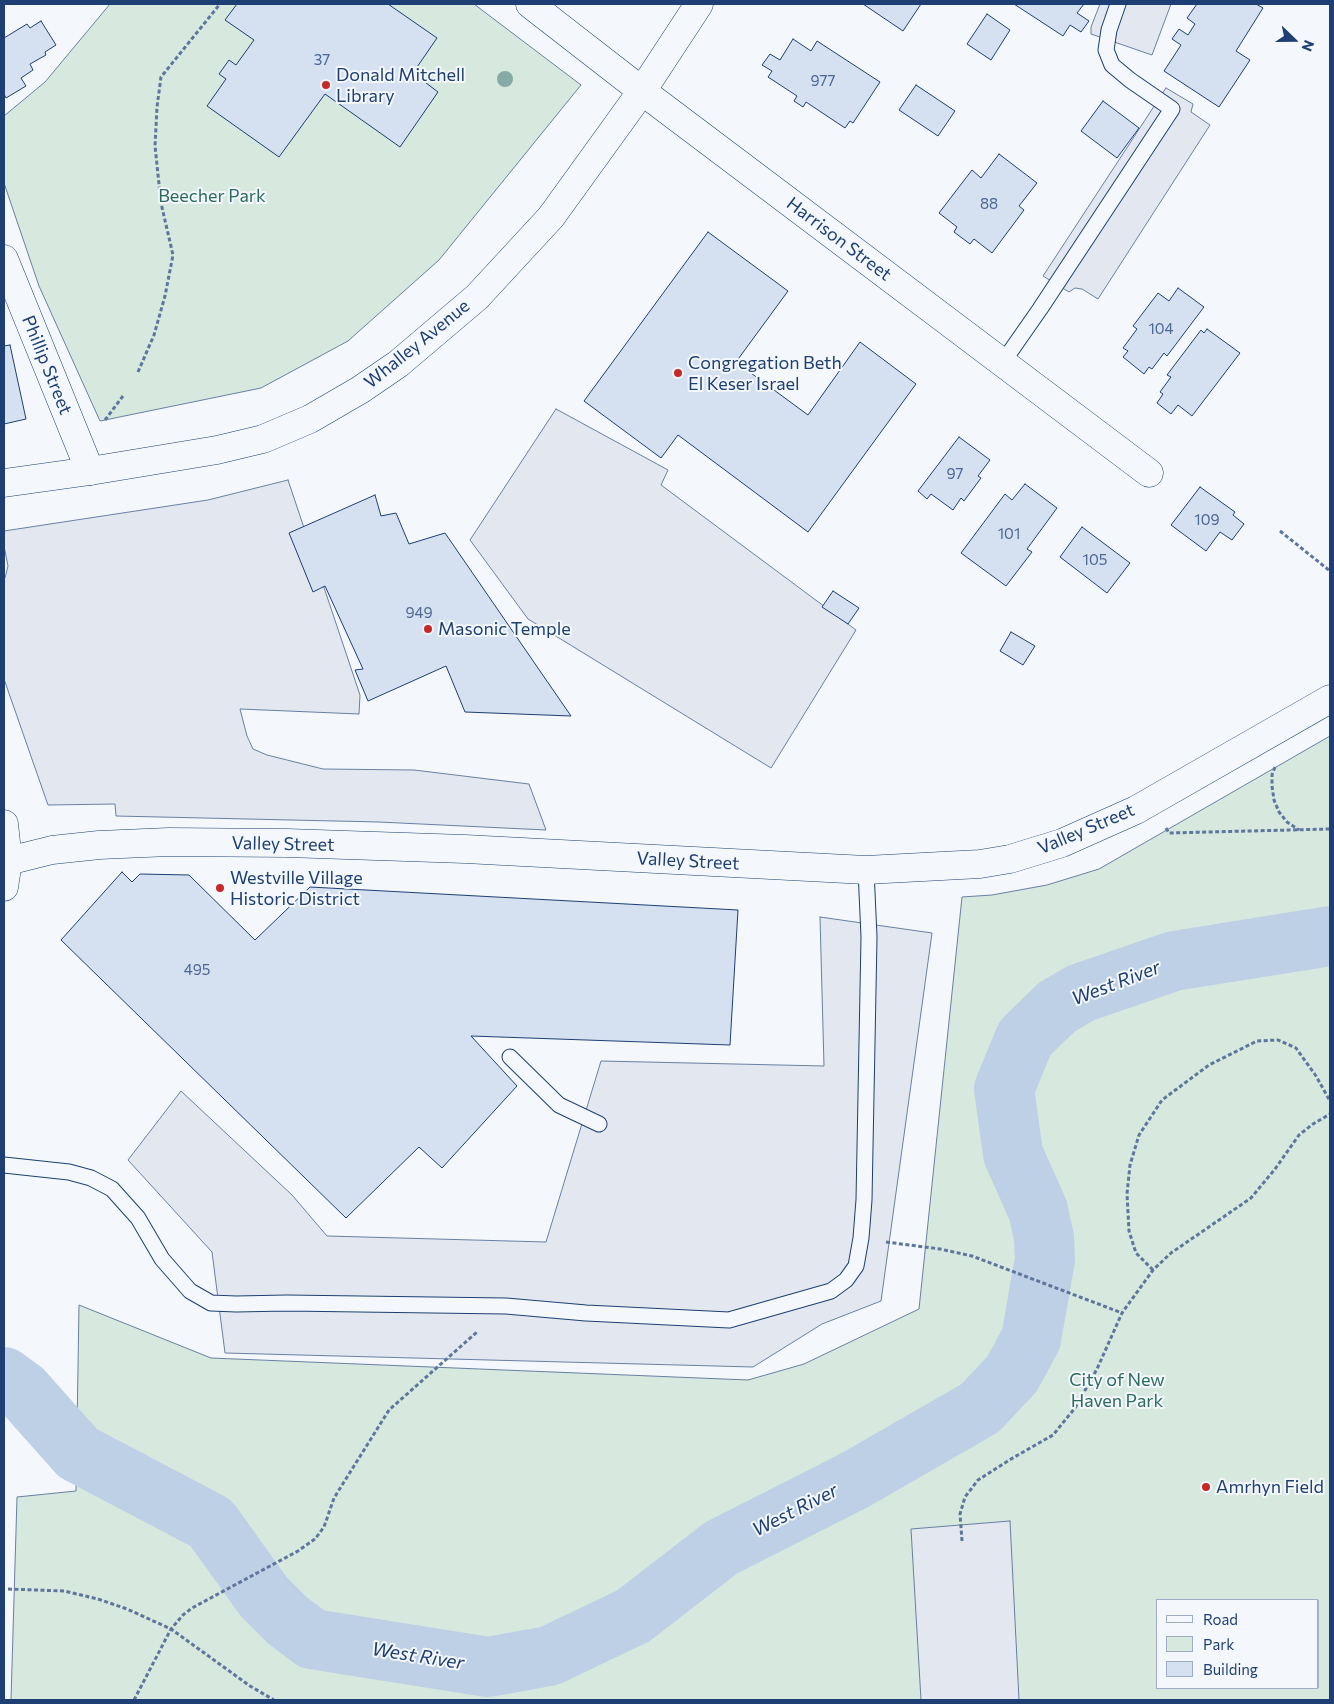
<!DOCTYPE html>
<style>
body{margin:0}
#map{position:relative;width:1334px;height:1704px;overflow:hidden;background:#f4f7fb;font-family:Commissioner,sans-serif}
canvas{display:block}
.frame{position:absolute;inset:0;border:5px solid #1d3f73;pointer-events:none}
.legend{position:absolute;left:1156px;top:1599px;width:162px;height:90px;box-sizing:border-box;background:#f4f7fb;border:1px solid #9eadc5;margin:0;padding:6px 9px;list-style:none;font-size:15px;color:#1d3f73}
.legend li{display:flex;align-items:center;gap:10px;height:25px}
.legend b{width:25px;border:1px solid #9eadc5}
.north{position:absolute;left:1269px;top:15px;width:50px;height:50px;-webkit-text-stroke:4px #f4f7fb;paint-order:stroke;rotate:112deg;font-size:14px;font-weight:700;line-height:20px;text-align:center;color:#1d3f73}
.north::after{content:'';display:block;margin:auto;width:18px;height:22px;background:#1d3f73;clip-path:polygon(50% 0,100% 100%,50% 72%,0 100%)}
</style>
<div id="map">
<canvas width="1334" height="1704"></canvas>
<div class="frame"></div>
<ul class="legend">
<li><b style="height:6px;background:#f4f7fb"></b>Road</li>
<li><b style="height:14px;background:#d7e8df"></b>Park</li>
<li><b style="height:14px;background:#d5e0f0"></b>Building</li>
</ul>
<div class="north">N</div>
</div>
<script>
const ctx = document.querySelector('canvas').getContext('2d');
ctx.lineJoin = 'round';
function fill(path, color) {
  ctx.fillStyle = color;
  ctx.fill(path, 'evenodd');
}
function shape(rows) {
  const path = new Path2D();
  for (const r of rows) {
    path.moveTo(r[0], r[1]);
    for (let i = 2; i < r.length; i += 2) path.lineTo(r[i], r[i + 1]);
  }
  return path;
}
function stroke(path, color, width, dash) {
  ctx.strokeStyle = color;
  ctx.lineWidth = width;
  ctx.lineCap = dash ? 'butt' : 'round';
  ctx.setLineDash(dash || []);
  ctx.stroke(path);
}
function write(font, color, halo, rows, align = 'center') {
  ctx.font = font + ' Commissioner,sans-serif';
  ctx.lineWidth = 4;
  ctx.setLineDash([]);
  ctx.textBaseline = 'middle';
  ctx.strokeStyle = halo;
  ctx.fillStyle = color;
  for (const [text, x, y, turn = 0] of rows) {
    ctx.save();
    ctx.translate(x, y);
    ctx.rotate((+turn || 0) * Math.PI / 180);
    ctx.textAlign = isNaN(turn) ? turn : align;
    if (halo) ctx.strokeText(text, 0, 0);
    ctx.fillText(text, 0, 0);
    ctx.restore();
  }
}
const green = shape([
 [110,4,474,4,581,85,439,260,348,341,261,388,100,421,39,286,4,183,4,116,45,82,110,4],
 [1330,736,1330,1700,11,1700,17,1497,76,1491,79,1305,211,1358,748,1380,804,1364,919,1309,962,897,992,895,1047,885,1099,869,1330,736],
 [1158,1600,1318,1600,1318,1688,1158,1688,1158,1600]
]);
const parking = shape([
 [1100,4,1171,4,1152,55,1091,34,1091,27,1100,4],
 [1166,88,1193,104,1191,112,1210,125,1098,299,1082,289,1075,288,1069,292,1043,276,1166,88],
 [556,409,668,470,661,485,856,630,771,768,528,619,470,540,556,409],
 [288,480,360,695,359,714,240,709,247,736,253,749,267,755,323,769,414,770,529,784,546,830,379,822,116,816,115,804,48,805,4,679,4,579,5,578,8,566,4,546,4,531,208,500,288,480],
 [820,917,932,933,881,1301,822,1324,753,1367,225,1353,212,1252,128,1160,181,1091,292,1195,327,1236,546,1242,601,1061,824,1066,820,917],
 [1010,1521,1019,1700,921,1700,911,1529,1010,1521]
]);
const river = shape([
 [4,1377,22,1390,78,1453,211,1523,264,1597,287,1620,312,1639,488,1667,549,1656,633,1616,721,1548,855,1480,980,1408,1012,1374,1031,1339,1045,1259,1044,1238,1038,1210,1013,1154,1004,1089,1025,1038,1057,1007,1081,993,1174,961,1330,936]
]);
const building = shape([
 [237,4,388,4,437,38,413,73,438,92,400,147,325,94,279,157,207,106,226,79,219,74,229,60,236,65,254,40,225,20,237,4],
 [863,4,921,4,903,31,863,4],
 [1014,4,1084,4,1077,13,1089,21,1081,32,1070,25,1063,36,1014,4],
 [1197,4,1256,4,1263,8,1236,51,1250,60,1219,107,1164,71,1181,45,1172,39,1179,29,1188,35,1195,24,1187,18,1197,4],
 [987,14,1010,30,991,60,967,44,987,14],
 [41,21,56,45,45,52,46,55,30,64,33,70,21,78,26,86,6,98,4,94,4,38,27,24,30,28,41,21],
 [793,39,811,51,817,41,880,82,853,123,850,121,845,128,806,102,803,107,794,101,797,96,768,77,772,71,762,65,770,54,780,60,793,39],
 [916,85,955,111,938,136,899,110,916,85],
 [1103,101,1139,128,1117,158,1081,131,1103,101],
 [999,154,1037,183,1019,206,1024,210,992,253,974,239,970,244,954,232,957,227,939,213,972,170,981,178,999,154],
 [708,232,788,291,736,362,808,415,860,342,916,384,808,532,678,435,661,458,584,401,708,232],
 [1178,288,1204,307,1167,356,1164,353,1152,369,1149,367,1144,374,1123,357,1128,351,1123,348,1137,329,1133,326,1158,293,1169,301,1178,288],
 [1207,329,1240,353,1192,416,1178,405,1171,414,1157,403,1163,394,1160,392,1171,377,1167,375,1201,330,1204,333,1207,329],
 [10,345,26,419,4,424,4,346,10,345],
 [959,437,990,460,978,476,981,478,964,501,961,498,953,510,931,494,927,499,918,491,959,437],
 [1025,484,1057,508,1027,549,1032,552,1006,586,961,553,1005,494,1012,500,1025,484],
 [1200,487,1235,512,1233,515,1244,524,1232,540,1220,532,1206,551,1171,525,1200,487],
 [375,495,381,516,396,513,409,544,445,533,571,716,465,712,446,666,368,701,355,670,363,669,325,586,313,592,289,533,375,495],
 [1082,527,1130,563,1107,593,1060,557,1082,527],
 [833,591,859,608,848,624,822,607,833,591],
 [1011,632,1035,646,1023,665,1000,651,1011,632],
 [122,872,132,882,140,874,189,875,255,940,310,887,738,910,730,1045,471,1036,517,1086,442,1168,419,1147,346,1218,61,940,122,872]
]);
const path = shape([
 [138,372,154,335,165,296,173,255,161,203,155,146,157,107,161,77,220,4],
 [105,420,123,396],
 [1280,531,1330,571],
 [1275,767,1272,775,1272,786,1274,800,1279,812,1287,822,1299,830],
 [1166,828,1169,833,1330,829],
 [886,1242,940,1249,972,1256,1122,1313],
 [1153,1270,1136,1253,1129,1231,1127,1194,1130,1165,1139,1135,1162,1100,1209,1065,1257,1041,1278,1040,1296,1048,1316,1076,1330,1101],
 [962,1541,960,1514,965,1497,978,1480,1011,1459,1053,1435,1075,1408,1097,1369,1122,1313,1153,1270,1171,1253,1251,1198,1275,1169,1299,1135,1313,1124,1330,1114],
 [8,1589,64,1591,98,1599,127,1609,171,1629,250,1686,274,1700],
 [134,1700,171,1629,183,1615,192,1608,298,1551,315,1539,324,1527,334,1498,389,1410,477,1332]
]);
const lane = shape([
 [1003,362,1040,309,1172,109,1130,80,1112,65,1106,50,1109,30,1118,4],
 [510,1057,559,1105,599,1124],
 [4,1165,69,1172,91,1178,112,1189,138,1218,162,1259,190,1291,211,1303,236,1304,287,1303,506,1306,586,1313,729,1320,831,1291,846,1280,856,1266,861,1238,864,1200,869,937,866,870]
]);
const street = shape([
 [530,4,642,91,1149,473],
 [4,259,90,471]
]);
const secondary = shape([
 [4,824,8,861,4,887],
 [8,861,52,850,99,845,169,842,287,843,465,849,866,870,980,864,1010,859,1062,843,1136,810,1330,699]
]);
const primary = shape([
 [4,483,90,471,217,450,263,439,310,419,360,390,398,364,477,297,551,217,642,91,699,4]
]);
const trees = [
 [505,79]
];
const markers = [
 [326,85,5,"#c62828"],
 [678,373,5,"#c62828"],
 [428,629,5,"#c62828"],
 [220,888,5,"#c62828"],
 [1206,1487,5,"#c62828"]
];
const numberNames = [
 ["37",322,60],
 ["977",823,81],
 ["88",989,204],
 ["104",1161,329],
 ["97",955,474],
 ["109",1207,520],
 ["101",1009,534],
 ["105",1095,560],
 ["949",419,613],
 ["495",197,970]
];
const poiNames = [
 ["Donald Mitchell",336,75],
 ["Library",336,96],
 ["Congregation Beth",688,363],
 ["El Keser Israel",688,384],
 ["Masonic Temple",438,629],
 ["Westville Village",230,878],
 ["Historic District",230,899],
 ["Amrhyn Field",1216,1487]
];
const parkNames = [
 ["Beecher Park",212,196],
 ["City of New",1117,1380],
 ["Haven Park",1117,1401]
];
const streetNames = [
 ["Harrison Street",839,239,37],
 ["Whalley Avenue",417,344,-39],
 ["Phillip Street",47,365,68],
 ["Valley Street",1086,829,-23],
 ["Valley Street",283,844,1],
 ["Valley Street",688,861,3]
];
const waterNames = [
 ["West River",1116,983,-21],
 ["West River",795,1510,-27],
 ["West River",418,1656,9]
];
fill(green, '#d7e8df');
stroke(green, '#687fa3', 1);
fill(parking, '#e3e8f0');
stroke(parking, '#687fa3', 1);
stroke(river, '#bed0e5', 60);
fill(building, '#d5e0f0');
stroke(building, '#1d3f73', 1);
stroke(lane, '#1d3f73', 17);
stroke(street, '#1d3f73', 29);
stroke(secondary, '#1d3f73', 29);
stroke(primary, '#1d3f73', 29);
stroke(path, '#5e769c', 3, [4, 2.5]);
stroke(lane, '#f4f7fb', 15);
stroke(street, '#f4f7fb', 28);
stroke(secondary, '#f4f7fb', 28);
stroke(primary, '#f4f7fb', 28);
ctx.fillStyle = '#86aba6';
for (const [x, y] of trees) {
  ctx.beginPath();
  ctx.arc(x, y, 8, 0, 2 * Math.PI);
  ctx.fill();
}
for (const [x, y, r, color] of markers) {
  const dot = new Path2D();
  dot.arc(x, y, r, 0, 2 * Math.PI);
  ctx.fillStyle = color;
  ctx.fill(dot);
  stroke(dot, '#f4f7fb', 2);
}
write('15px', '#4b6792', null, numberNames);
write('18px', '#1d3f73', '#f4f7fb', poiNames, 'left');
write('18px', '#2c6c60', '#f4f7fb', parkNames);
write('18px', '#1d3f73', '#f4f7fb', streetNames);
write('italic 19px', '#1d3f73', '#f4f7fb', waterNames);
</script>
